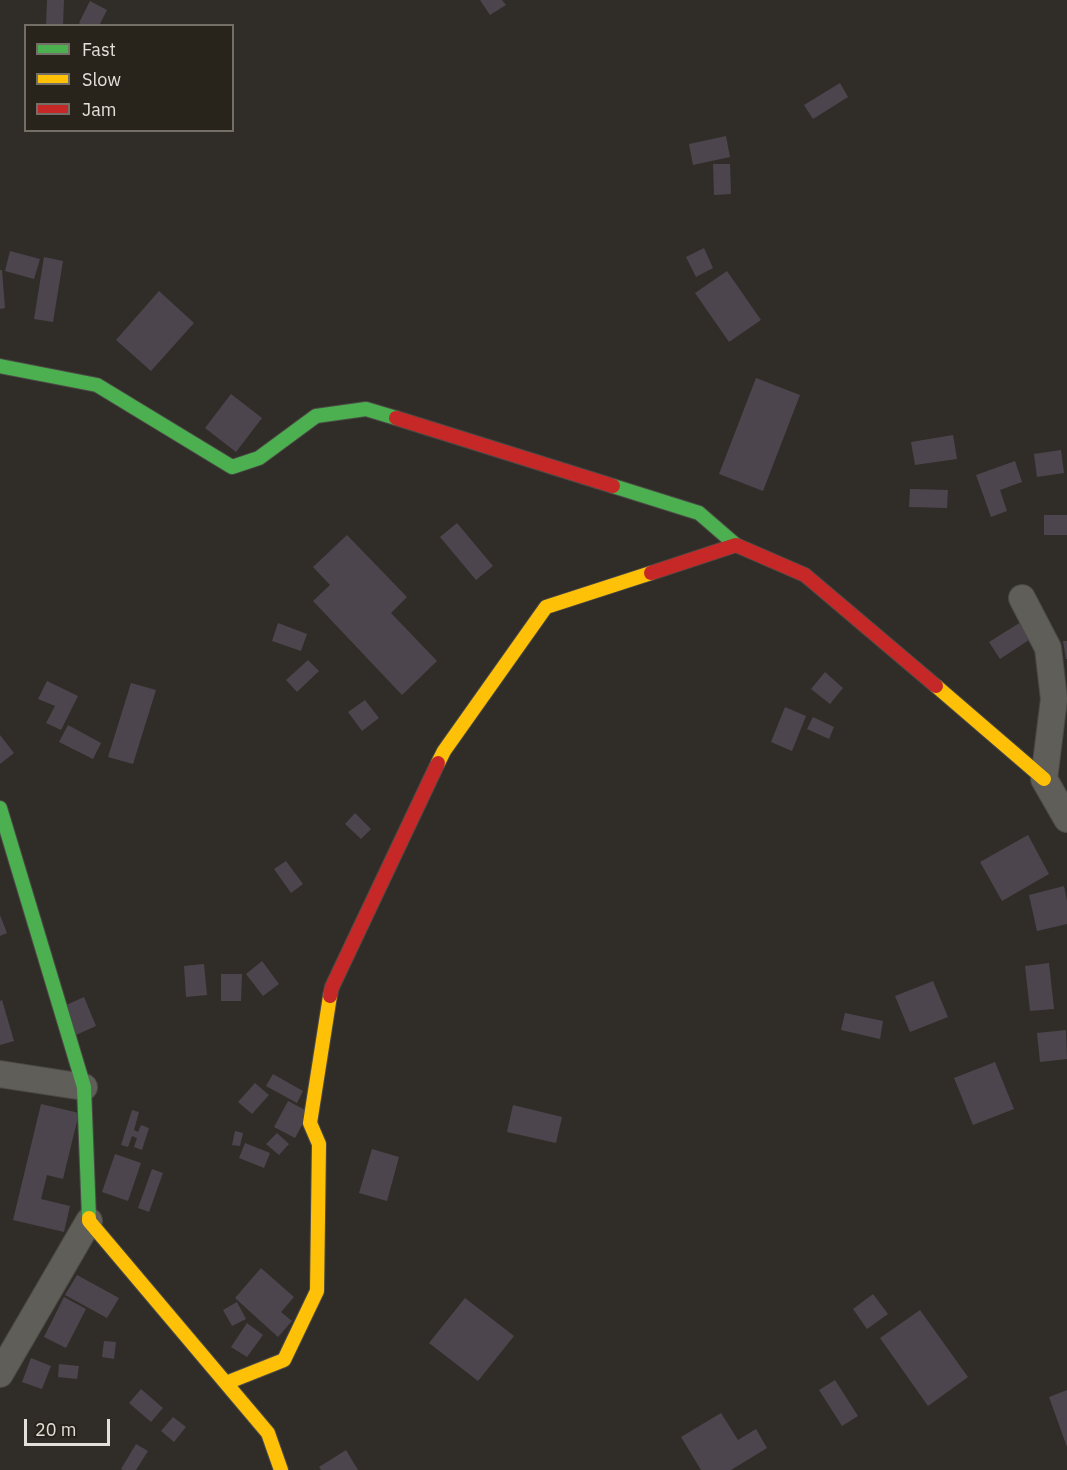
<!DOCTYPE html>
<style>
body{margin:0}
#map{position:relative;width:1067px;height:1470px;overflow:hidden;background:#302d28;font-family:"IBM Plex Sans",sans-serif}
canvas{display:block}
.legend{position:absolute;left:24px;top:24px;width:210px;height:108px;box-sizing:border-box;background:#29241b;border:2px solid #736f67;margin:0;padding:8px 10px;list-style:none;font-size:18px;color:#e3dfda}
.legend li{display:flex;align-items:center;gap:12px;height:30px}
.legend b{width:30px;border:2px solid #736f67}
.scale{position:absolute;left:24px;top:1419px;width:86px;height:27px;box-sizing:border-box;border:3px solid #e3dfda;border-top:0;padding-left:8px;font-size:18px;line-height:21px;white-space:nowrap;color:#e3dfda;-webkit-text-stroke:4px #29241b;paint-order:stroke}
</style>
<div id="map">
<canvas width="1067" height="1470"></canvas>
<ul class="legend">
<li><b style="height:8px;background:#4caf50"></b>Fast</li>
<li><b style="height:8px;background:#ffc107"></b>Slow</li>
<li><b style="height:8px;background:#c62828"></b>Jam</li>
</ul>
<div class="scale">20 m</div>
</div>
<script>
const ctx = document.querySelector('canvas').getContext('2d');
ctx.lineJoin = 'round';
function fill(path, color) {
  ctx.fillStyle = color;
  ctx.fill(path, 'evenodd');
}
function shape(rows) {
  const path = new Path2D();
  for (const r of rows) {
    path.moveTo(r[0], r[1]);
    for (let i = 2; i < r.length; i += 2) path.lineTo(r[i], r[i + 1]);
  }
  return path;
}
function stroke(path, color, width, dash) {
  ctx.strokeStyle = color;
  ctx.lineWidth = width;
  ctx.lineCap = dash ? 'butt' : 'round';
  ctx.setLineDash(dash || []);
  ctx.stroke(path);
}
const building = shape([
 [47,0,64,0,63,26,46,26],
 [480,0,502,0,506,5,490,15],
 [90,1,107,10,99,26,84,26,79,23],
 [840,83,848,97,813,119,804,105],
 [726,136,730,157,693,165,689,144],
 [713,164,730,164,731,194,714,195],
 [704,248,713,268,696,277,686,257],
 [10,251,40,259,34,279,5,271],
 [44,257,63,261,53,322,34,319],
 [0,270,2,270,5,308,0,309],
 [727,271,761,320,729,342,695,293],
 [159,291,194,323,151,371,116,340],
 [756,378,800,395,763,491,719,474],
 [231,394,262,418,236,452,205,428],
 [953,435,957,459,915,465,911,442],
 [1061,450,1064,473,1037,477,1034,454],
 [1015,461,1022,482,1000,490,1007,511,991,517,976,475],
 [910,489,948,490,947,508,909,507],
 [1044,515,1067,515,1067,535,1044,535],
 [457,523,493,566,476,580,440,537],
 [347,535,407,597,391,613,437,661,402,695,313,601,330,585,313,567],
 [1021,622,1032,638,1000,659,989,642],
 [278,623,307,634,301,651,272,641],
 [1063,641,1067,641,1067,659,1066,659],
 [308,660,319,671,297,692,286,680],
 [825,672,843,688,830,704,811,689],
 [47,681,78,696,61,730,46,723,55,706,38,699],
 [131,683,156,690,133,764,108,757],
 [365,700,379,718,362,731,348,712],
 [785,707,806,716,792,751,771,742],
 [813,717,834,727,829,739,807,729],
 [68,725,101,743,93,759,59,742],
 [0,735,14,753,0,764],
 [355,813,371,829,361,839,345,824],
 [1028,835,1049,874,1002,901,980,862],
 [286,861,303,884,291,893,274,869],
 [1064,886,1067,901,1067,924,1037,931,1029,895],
 [0,915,7,933,0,936],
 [262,961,279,984,263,996,246,974],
 [1049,963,1054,1009,1030,1011,1025,966],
 [204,964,207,995,186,997,184,966],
 [221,974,242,974,241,1001,221,1001],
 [933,981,948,1017,910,1032,895,996],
 [84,997,96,1026,76,1035,64,1006],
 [2,1000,14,1041,0,1045,0,1001],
 [845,1013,883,1021,880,1039,841,1030],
 [1066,1030,1067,1059,1040,1062,1037,1033],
 [995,1062,1014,1109,973,1125,954,1078],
 [273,1074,303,1091,297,1103,266,1086],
 [255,1083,269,1095,252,1114,238,1102],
 [288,1101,309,1112,295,1138,274,1127],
 [41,1104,79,1113,63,1179,47,1175,41,1199,70,1206,64,1232,13,1220],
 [513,1105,562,1117,556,1143,507,1132],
 [132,1110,139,1112,134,1130,138,1132,141,1125,149,1128,142,1150,134,1147,137,1138,132,1136,128,1147,121,1145],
 [235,1131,243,1133,240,1146,232,1145],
 [277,1133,289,1144,279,1155,266,1144],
 [245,1143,270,1153,264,1168,239,1158],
 [372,1149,399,1157,387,1201,359,1193],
 [115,1154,141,1163,128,1201,102,1192],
 [152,1169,163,1173,149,1212,138,1208],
 [261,1268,294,1297,281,1312,292,1321,278,1337,235,1298],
 [77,1275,119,1298,107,1318,65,1295],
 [873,1294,888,1314,867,1329,853,1309],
 [64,1297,86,1309,66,1348,44,1337],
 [465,1298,514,1336,478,1381,429,1343],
 [237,1302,246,1319,232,1326,223,1310],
 [920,1310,968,1377,928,1406,880,1338],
 [247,1323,263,1335,247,1357,231,1347],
 [104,1341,116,1342,114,1359,102,1357],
 [31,1358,51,1366,42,1389,22,1382],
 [59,1364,79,1366,77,1379,58,1377],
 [835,1380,858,1416,842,1426,819,1390],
 [141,1389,163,1408,151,1422,129,1403],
 [1067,1390,1067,1447,1049,1397],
 [721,1413,738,1440,756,1429,767,1448,731,1470,701,1470,681,1437],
 [173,1417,186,1427,174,1442,161,1431],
 [136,1444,148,1451,136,1470,123,1470,121,1469],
 [346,1450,358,1470,321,1470,319,1467]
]);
const street = shape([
 [1022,598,1048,648,1054,699,1044,779,1067,819],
 [0,1074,84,1087],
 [0,1374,89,1221]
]);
const fast = shape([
 [0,366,97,385,232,467,259,458,316,416,366,409,396,418],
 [613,486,699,513,736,545],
 [0,808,84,1087,89,1218]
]);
const slow = shape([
 [936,686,1044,779],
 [438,763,444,751,546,607,651,573],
 [89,1218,89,1221,268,1433,281,1470],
 [226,1383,284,1360,317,1291,319,1144,310,1123,330,996]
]);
const jam = shape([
 [396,418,613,486],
 [651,573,736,545,805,575,936,686],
 [330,996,332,987,438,763]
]);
fill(building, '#4c454d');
stroke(street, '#4c4a46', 28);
stroke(fast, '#4c4a46', 16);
stroke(slow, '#4c4a46', 16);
stroke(jam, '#4c4a46', 16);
stroke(street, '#605e59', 26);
stroke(fast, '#4caf50', 14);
stroke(slow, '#ffc107', 14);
stroke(jam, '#c62828', 14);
</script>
